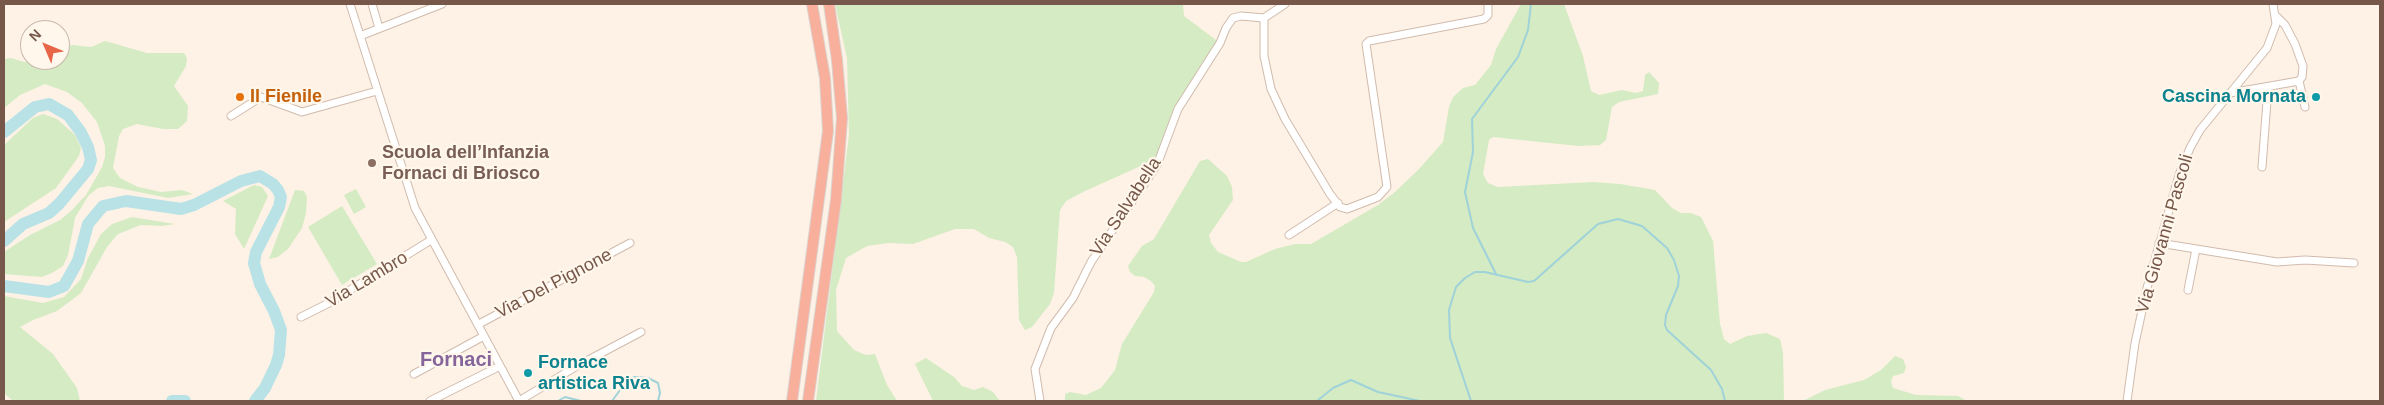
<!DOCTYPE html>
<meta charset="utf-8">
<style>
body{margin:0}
#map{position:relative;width:2384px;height:405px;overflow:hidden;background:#fdf2e5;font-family:Arial,sans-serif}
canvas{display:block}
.frame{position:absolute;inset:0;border:5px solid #765749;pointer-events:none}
.north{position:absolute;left:20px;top:20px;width:50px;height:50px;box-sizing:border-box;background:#fff7ec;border:1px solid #c8b7ab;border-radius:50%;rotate:315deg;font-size:14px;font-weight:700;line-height:20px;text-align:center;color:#765749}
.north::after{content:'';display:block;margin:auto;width:18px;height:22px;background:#e96548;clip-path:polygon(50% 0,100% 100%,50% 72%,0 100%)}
</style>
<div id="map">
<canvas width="2384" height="405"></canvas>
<div class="frame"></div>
<div class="north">N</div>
</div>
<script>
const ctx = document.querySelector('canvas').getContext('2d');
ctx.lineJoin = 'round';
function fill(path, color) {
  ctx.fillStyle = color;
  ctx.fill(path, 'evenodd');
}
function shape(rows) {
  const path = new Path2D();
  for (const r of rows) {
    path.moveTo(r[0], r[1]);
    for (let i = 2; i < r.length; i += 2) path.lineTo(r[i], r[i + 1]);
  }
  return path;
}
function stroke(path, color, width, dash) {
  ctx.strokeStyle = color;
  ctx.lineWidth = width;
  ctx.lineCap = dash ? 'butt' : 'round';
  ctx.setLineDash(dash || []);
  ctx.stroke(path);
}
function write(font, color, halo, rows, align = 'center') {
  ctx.font = font + ' Arial,sans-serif';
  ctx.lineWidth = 4.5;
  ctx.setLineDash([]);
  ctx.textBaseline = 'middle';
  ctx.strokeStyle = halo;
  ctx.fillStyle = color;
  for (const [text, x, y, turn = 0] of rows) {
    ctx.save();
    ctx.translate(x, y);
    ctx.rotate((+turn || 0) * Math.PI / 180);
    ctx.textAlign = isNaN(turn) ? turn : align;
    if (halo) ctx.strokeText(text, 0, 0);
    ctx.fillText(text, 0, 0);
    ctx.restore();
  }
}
const green = shape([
 [835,4,1183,4,1184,16,1220,43,1178,109,1158,160,1143,165,1085,191,1066,201,1060,210,1054,293,1050,304,1032,327,1025,330,1019,320,1017,257,1013,247,1005,242,989,238,974,229,955,229,913,244,888,243,867,246,846,258,836,290,837,331,854,350,866,355,875,354,887,385,897,401,816,401,849,135,847,58],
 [1521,4,1564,4,1583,56,1591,91,1599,95,1622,90,1636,93,1643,91,1645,75,1649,72,1659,83,1658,94,1619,102,1612,107,1606,140,1600,145,1578,146,1493,137,1489,140,1483,174,1488,183,1498,187,1593,182,1620,184,1655,190,1672,208,1681,213,1691,213,1701,217,1713,241,1720,324,1724,339,1730,344,1747,336,1766,333,1780,339,1783,353,1784,401,1065,401,1065,394,1070,392,1086,395,1101,388,1115,370,1122,344,1154,292,1155,286,1151,281,1144,277,1135,276,1130,272,1128,266,1142,246,1154,239,1200,161,1208,159,1227,176,1232,187,1233,200,1209,235,1211,243,1218,252,1241,262,1246,262,1275,249,1295,244,1311,244,1378,205,1395,192,1419,169,1443,142,1449,107,1453,97,1463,88,1475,85,1491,65,1496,49],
 [105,41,147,53,184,53,187,58,186,66,174,86,188,106,187,121,178,129,163,129,137,124,123,129,119,136,113,168,120,178,138,187,161,192,182,190,193,194,168,198,109,186,98,188,88,196,75,218,68,255,63,266,52,273,42,277,4,274,4,252,30,235,60,220,71,211,86,195,102,167,105,157,105,146,97,122,82,103,67,92,45,84,20,95,4,108,4,59,11,58,24,62,60,60,60,50,72,45,91,47],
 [43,114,57,119,75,135,81,148,79,156,56,188,4,222,4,145,33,118],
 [254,185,262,187,268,196,244,249,235,234,236,209,223,201],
 [356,189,366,207,354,214,344,195],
 [295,190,304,191,307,197,306,213,302,228,288,249,278,257,269,259],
 [342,206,377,264,342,285,308,227],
 [132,217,175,224,162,226,141,225,118,234,107,247,81,293,57,311,33,320,20,327,53,354,77,388,80,401,13,401,4,393,4,296,43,303,64,297,81,279,88,258,101,234,112,224],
 [1895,356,1903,359,1906,367,1904,373,1893,376,1891,382,1893,388,1916,395,1958,396,1967,401,1803,401,1825,390,1864,380,1881,370],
 [926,358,954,377,962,386,974,390,983,387,993,392,1000,401,933,401,915,364]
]);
const stream = shape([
 [1496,274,1473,228,1465,192,1473,152,1472,119,1518,57,1528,30,1531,4],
 [558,401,565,397,581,401],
 [612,401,626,382,634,377,648,378,658,383,660,393,658,401],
 [1317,401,1333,388,1351,380,1378,392,1420,401],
 [1471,401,1450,338,1449,310,1456,287,1465,278,1475,272,1485,272,1528,282,1534,281,1598,224,1618,219,1642,226,1667,248,1674,260,1679,276,1678,286,1666,315,1665,325,1667,330,1711,370,1722,389,1725,401]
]);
const river = shape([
 [4,132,35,107,49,104,68,115,80,131,88,147,91,160,88,169,59,204,49,213,23,224,4,241],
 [4,286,49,292,64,286,78,261,88,224,103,206,126,201,181,209,194,205,241,181,260,176,273,184,278,190,281,197,279,207,256,252,254,263,260,284,274,311,281,330,279,355,276,365,265,388,255,401],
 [172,401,185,401]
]);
const minor = shape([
 [350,4,415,208,519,401],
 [372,4,379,28],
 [1264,18,1264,56,1271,89,1285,119,1330,194,1340,207,1347,209,1378,197,1387,187,1366,44,1369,41,1484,19,1488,15,1488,4],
 [1264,18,1285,4],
 [360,36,442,4],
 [2299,81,2305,107],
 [2230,93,2299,81,2302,77,2303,66,2295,44,2285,25,2276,16],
 [231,116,261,97,302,112,377,91],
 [2262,167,2268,88],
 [1289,235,1338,203],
 [2159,243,2277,262,2305,260,2354,263],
 [2188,290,2196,249],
 [301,317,329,303,431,240],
 [479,324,630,243],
 [414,374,484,336],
 [430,401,500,366],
 [519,401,577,366,641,332],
 [1040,401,1035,369,1051,328,1073,298,1091,262,1157,165,1178,109,1220,43,1226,28,1233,18,1241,16,1264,18],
 [2127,401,2135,343,2147,288,2179,175,2190,148,2200,130,2267,48,2276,24,2273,4]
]);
const highway = shape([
 [792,401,828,131,825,78,812,4],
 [808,401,836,200,842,118,837,60,829,4]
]);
const markers = [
 [240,97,5,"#e8710a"],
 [2316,97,5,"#0f9aa8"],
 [372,163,5,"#8d6e63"],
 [528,373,5,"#0f9aa8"]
];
const foodNames = [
 ["Il Fienile",250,97]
];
const cultureNames = [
 ["Cascina Mornata",2306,97],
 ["Fornace",538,363,"left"],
 ["artistica Riva",538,384,"left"]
];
const educationNames = [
 ["Scuola dell’Infanzia",382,153],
 ["Fornaci di Briosco",382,174]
];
const streetNames = [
 ["Via Salvabella",1126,207,-57],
 ["Via Giovanni Pascoli",2165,234,-74],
 ["Via Lambro",367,280,-31],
 ["Via Del Pignone",554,284,-28]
];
const quarterNames = [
 ["Fornaci",456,360]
];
fill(green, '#d5ebc3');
stroke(stream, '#9fd2d9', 2);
stroke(river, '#b9e2e7', 12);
stroke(minor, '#d1bbad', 9);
stroke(highway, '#dbd3d0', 12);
stroke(minor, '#fff', 7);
stroke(highway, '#f8af9b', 10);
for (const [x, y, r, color] of markers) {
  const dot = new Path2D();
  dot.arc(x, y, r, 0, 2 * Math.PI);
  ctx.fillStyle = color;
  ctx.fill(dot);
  stroke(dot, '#fff7ec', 2);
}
write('bold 18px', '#c56008', '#fff7ec', foodNames, 'left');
write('bold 18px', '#0d838f', '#fff7ec', cultureNames, 'right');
write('bold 18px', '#785e54', '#fff7ec', educationNames, 'left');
write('18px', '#765749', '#fff7ec', streetNames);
write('bold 20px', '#86659a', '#fff7ec', quarterNames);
</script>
